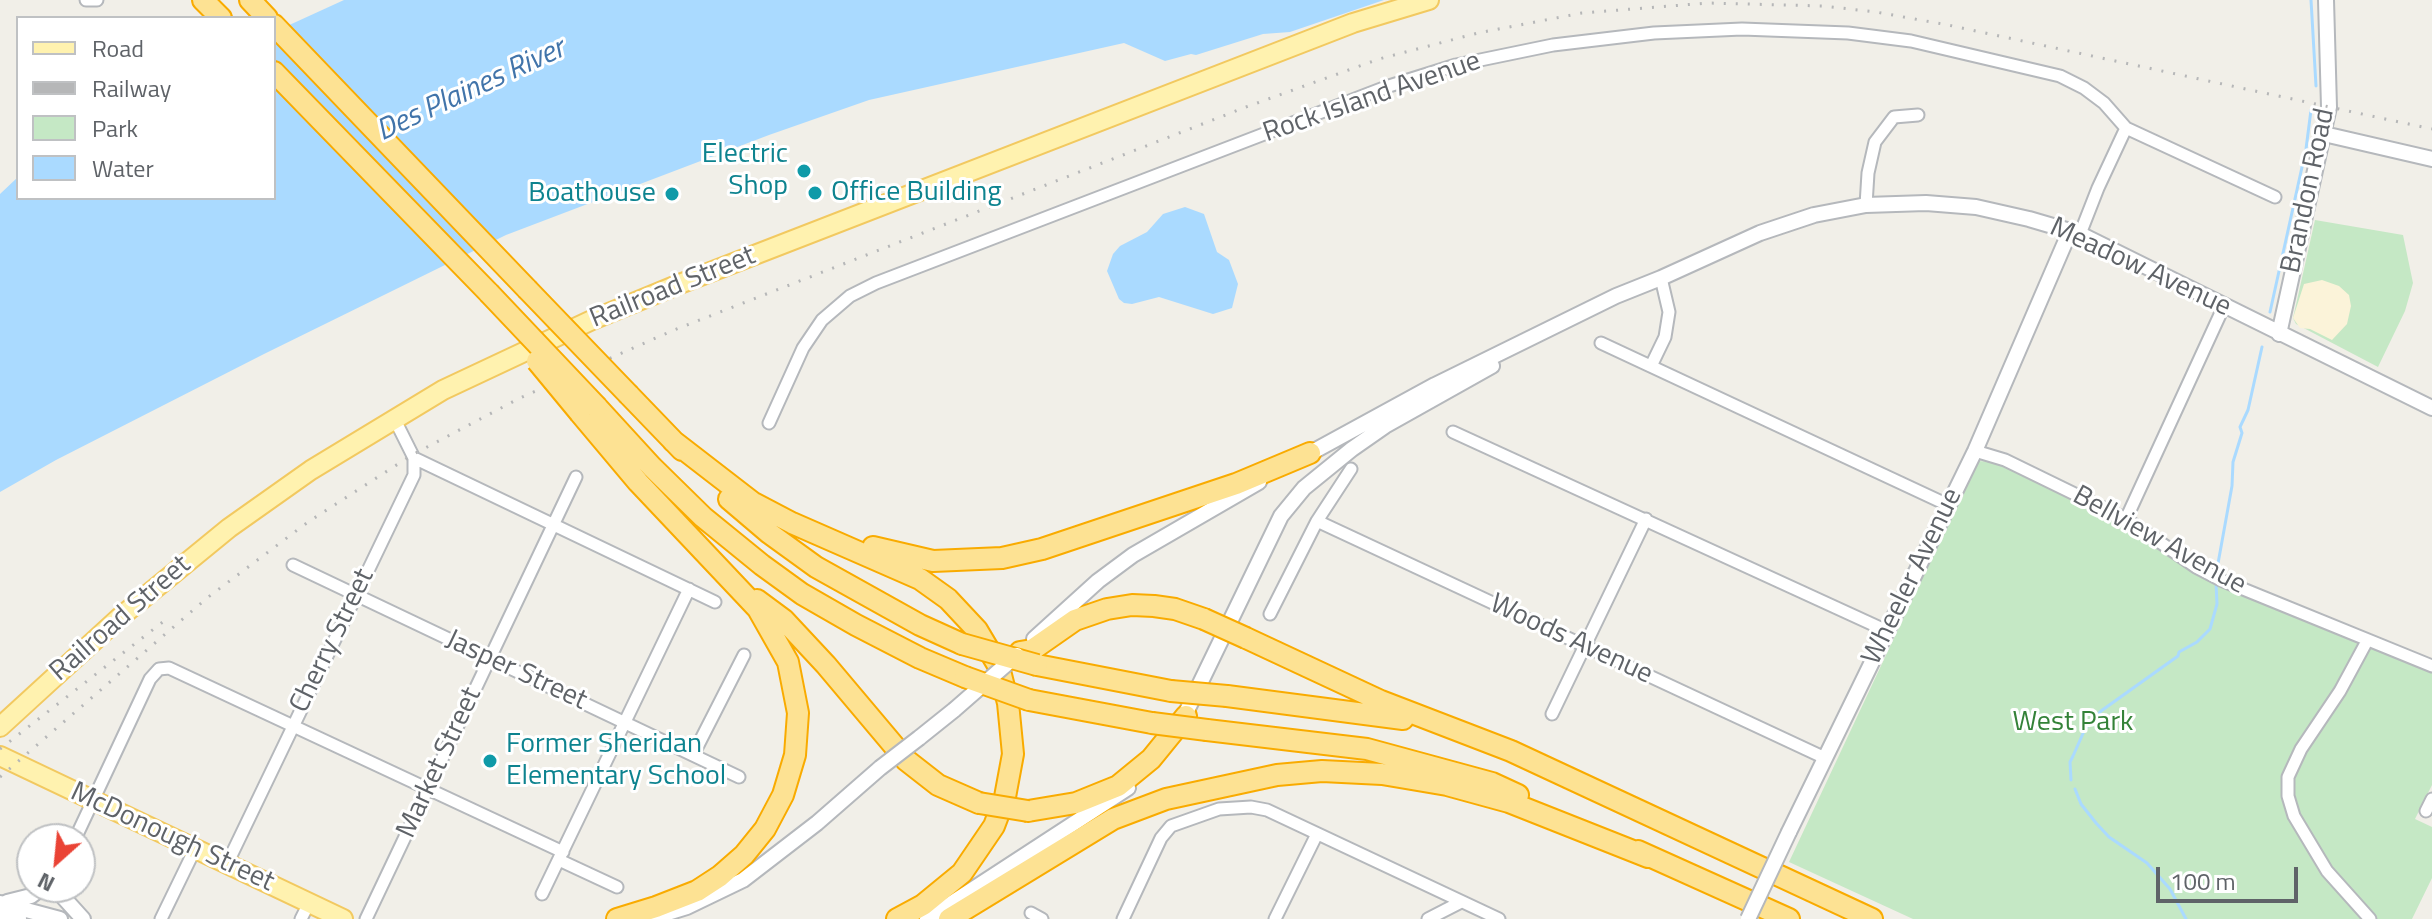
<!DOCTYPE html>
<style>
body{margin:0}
#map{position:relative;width:2432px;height:919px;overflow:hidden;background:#f1efe8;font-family:"Titillium Web",sans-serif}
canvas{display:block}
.legend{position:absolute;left:16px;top:16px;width:260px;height:184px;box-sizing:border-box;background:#fff;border:2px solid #bfc1c3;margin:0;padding:10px 14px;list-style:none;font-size:24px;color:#5f6368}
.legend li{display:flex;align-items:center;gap:16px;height:40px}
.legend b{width:40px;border:2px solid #bfc1c3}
.north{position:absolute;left:16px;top:823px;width:80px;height:80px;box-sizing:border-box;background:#fff;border:2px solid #bfc1c3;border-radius:50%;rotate:207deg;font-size:22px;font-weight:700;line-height:32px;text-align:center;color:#5f6368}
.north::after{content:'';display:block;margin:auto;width:28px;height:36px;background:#ea4335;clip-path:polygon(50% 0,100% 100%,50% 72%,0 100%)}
.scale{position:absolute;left:2156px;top:867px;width:142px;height:36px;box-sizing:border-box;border:4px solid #5f6368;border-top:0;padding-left:10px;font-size:24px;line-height:28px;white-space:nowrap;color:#5f6368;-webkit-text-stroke:6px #fff;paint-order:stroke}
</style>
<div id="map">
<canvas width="2432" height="919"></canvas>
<ul class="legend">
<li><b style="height:10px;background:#fff2af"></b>Road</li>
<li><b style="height:10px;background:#b6b7b8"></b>Railway</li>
<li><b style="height:22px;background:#c5e8c5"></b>Park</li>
<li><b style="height:22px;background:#aadaff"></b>Water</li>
</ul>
<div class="north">N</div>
<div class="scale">100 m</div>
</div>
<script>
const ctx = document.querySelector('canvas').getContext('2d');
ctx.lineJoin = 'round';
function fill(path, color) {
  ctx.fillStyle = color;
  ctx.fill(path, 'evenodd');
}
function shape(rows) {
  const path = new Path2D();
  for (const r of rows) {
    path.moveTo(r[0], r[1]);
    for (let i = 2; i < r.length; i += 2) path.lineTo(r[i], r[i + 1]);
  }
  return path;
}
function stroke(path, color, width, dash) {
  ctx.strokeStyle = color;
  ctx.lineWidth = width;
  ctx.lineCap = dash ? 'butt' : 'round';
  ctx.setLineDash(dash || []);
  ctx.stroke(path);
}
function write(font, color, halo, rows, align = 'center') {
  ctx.font = font + ' "Titillium Web",sans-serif';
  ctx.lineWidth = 6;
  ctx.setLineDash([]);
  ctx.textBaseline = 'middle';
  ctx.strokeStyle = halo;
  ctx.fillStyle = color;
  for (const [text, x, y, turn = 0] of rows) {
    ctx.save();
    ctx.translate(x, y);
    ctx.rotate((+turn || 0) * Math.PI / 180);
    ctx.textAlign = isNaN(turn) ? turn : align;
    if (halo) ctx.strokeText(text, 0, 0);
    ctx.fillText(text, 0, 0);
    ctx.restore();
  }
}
const green = shape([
 [2315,220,2403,235,2413,283,2405,311,2378,367,2296,324,2293,318],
 [1977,461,1997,462,2118,520,2144,538,2267,599,2432,670,2432,785,2415,819,2432,827,2432,878,2412,919,1913,919,1789,862]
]);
const sand = shape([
 [2322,280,2339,286,2349,295,2351,306,2347,324,2332,340,2310,329,2300,328,2293,318,2304,284]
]);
const water = shape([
 [344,0,1384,0,1290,32,1263,34,1196,55,1191,54,1165,61,1124,43,869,100,769,135,506,235,264,354,56,460,0,492,0,194,18,177,18,198,274,198,274,32],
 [1185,207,1204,214,1217,252,1229,260,1238,284,1232,308,1213,314,1159,297,1132,304,1124,303,1119,299,1107,271,1113,254,1120,246,1147,232,1163,214]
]);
const stream = shape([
 [2311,0,2316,86],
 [2270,312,2306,149,2311,110],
 [2217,569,2232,486,2233,462,2242,433,2240,427,2248,410,2262,347],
 [2071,780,2070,762,2073,756,2085,729,2101,711,2178,656,2179,652,2197,642,2210,629,2217,604,2216,583],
 [2075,789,2081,804,2096,823,2109,837,2147,863,2170,889,2186,919]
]);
const minor = shape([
 [86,0,97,0],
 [1866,205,1868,173,1875,142,1894,117,1918,115],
 [2080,234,2098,188,2126,128],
 [1601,343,1948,505],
 [1651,366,1665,337,1669,312,1661,278],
 [769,423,803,348,822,320,850,296,876,283,1389,86,1456,65,1553,45,1654,33,1742,29,1848,33,1911,41,2060,76,2084,88,2104,103,2126,128,2275,197],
 [1453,432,1887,631],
 [1975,451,2005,460,2126,519,2196,567,2221,580,2432,666],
 [414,458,715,602],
 [2126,519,2224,306],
 [1317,521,1825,758],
 [293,565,739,777],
 [1270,614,1317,521,1351,469],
 [2367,641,2340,691,2301,749,2288,777,2288,796,2294,816,2327,871,2370,919],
 [1552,714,1646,519],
 [693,755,744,655],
 [2426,811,2432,799],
 [75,839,150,679,159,669,169,668,563,852],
 [559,860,617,887],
 [227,864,414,475,414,458,394,418],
 [542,894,689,589],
 [1031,913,1042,919],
 [161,919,195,849],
 [301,919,309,903],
 [366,919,576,477],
 [1123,919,1161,838,1171,826,1219,809,1251,807,1267,810,1499,919],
 [1275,919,1317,834],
 [1428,919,1461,902]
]);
const tertiary = shape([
 [2324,134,2432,159],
 [2279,334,2329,107,2326,0],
 [1305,456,1435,385,1616,296,1661,278,1760,233,1814,215,1866,205,1926,203,1976,207,2029,219,2080,234,2432,408],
 [1034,639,1098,581,1133,555,1259,482],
 [1181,723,1281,516,1304,488,1352,449,1385,426,1492,366],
 [919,738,954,710],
 [1789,832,1975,451,2070,231],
 [63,887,64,898,83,919],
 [7,902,31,896,43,887],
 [0,903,60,919],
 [0,917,19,919],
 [648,919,687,907,743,880,817,823,880,768],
 [927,919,1128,788]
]);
const primary = shape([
 [0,727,119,618,229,528,311,470,443,390,592,320,677,285,1353,23,1429,0],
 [0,756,343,919]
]);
const motorway = shape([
 [203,0,221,18],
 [250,0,267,18],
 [274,25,527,289],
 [274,72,489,293],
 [629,395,682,450],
 [597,407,652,467,703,517,762,565,802,594,856,625,920,658,965,677],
 [580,413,638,482,758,609,788,662,798,713,795,755,783,795,765,829,744,855,720,876,697,891,656,907,617,919],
 [673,441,752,502,792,523,920,579,948,599,977,630,999,667,1008,703,1013,754,1005,797,994,826,962,873,923,905,897,919],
 [729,499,769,533,816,567,920,625,962,644],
 [873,547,933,561,1002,558,1042,549,1236,484,1310,453],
 [757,600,784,620,826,665,906,760,938,785,979,803],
 [1246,638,1381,701,1511,751,1872,919],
 [1020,652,1032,650,1075,620,1107,609,1132,605,1154,606,1175,609,1204,619],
 [1037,665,1171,691],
 [1227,696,1403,719],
 [1029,700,1152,723],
 [1207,730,1367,749,1492,783,1518,795],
 [1028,811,1076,803,1118,786,1151,759,1186,716],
 [1638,851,1789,919],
 [949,919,1113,819,1166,799,1277,775,1322,771,1382,774,1447,785,1509,802,1648,857]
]);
const rail = shape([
 [0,749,164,621],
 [0,777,207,598,308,522,412,455,520,398,674,330,1246,107,1379,59,1478,33,1582,13,1708,3,1823,6,1876,12,1948,25,2432,129]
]);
const tertiaryBridge = shape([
 [954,710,1017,655],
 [880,768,919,738],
 [1748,919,1789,832]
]);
const motorwayBridge = shape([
 [527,289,629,395],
 [489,293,597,407],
 [537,361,580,413],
 [1204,619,1246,638],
 [962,644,1037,665],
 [965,677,1029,700],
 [1171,691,1227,696],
 [1152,723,1207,730],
 [979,803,1028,811]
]);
const markers = [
 [804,171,8,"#0f9aa8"],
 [815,193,8,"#0f9aa8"],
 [672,194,8,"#0f9aa8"],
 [490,761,8,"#0f9aa8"]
];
const streetNames = [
 ["Rock Island Avenue",1372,98,-19],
 ["Brandon Road",2309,191,-78],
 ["Meadow Avenue",2140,268,25],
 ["Railroad Street",673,288,-22],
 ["Bellview Avenue",2159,541,29],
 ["Wheeler Avenue",1913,577,-64],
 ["Railroad Street",121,619,-41],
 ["Woods Avenue",1571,640,25],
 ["Cherry Street",333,641,-64],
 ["Jasper Street",516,671,25],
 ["Market Street",440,763,-65],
 ["McDonough Street",172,838,25]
];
const cultureNames = [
 ["Electric",788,155],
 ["Shop",788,187],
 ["Office Building",831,193,"left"],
 ["Boathouse",656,194],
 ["Former Sheridan",506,745,"left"],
 ["Elementary School",506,777,"left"]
];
const parkNames = [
 ["West Park",2073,723]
];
const waterNames = [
 ["Des Plaines River",471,91,-25]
];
fill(green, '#c5e8c5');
fill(sand, '#fbf3d9');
fill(water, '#aadaff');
stroke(stream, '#aadaff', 3);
stroke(minor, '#b5b8bc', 15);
stroke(tertiary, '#b5b8bc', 18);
stroke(primary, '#f2c960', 22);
stroke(motorway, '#f9ab00', 24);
stroke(minor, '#fff', 11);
stroke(tertiary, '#fff', 14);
stroke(primary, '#fff2af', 18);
stroke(motorway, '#fde293', 20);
stroke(rail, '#b6b7b8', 3, [2, 10]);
stroke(tertiaryBridge, '#b5b8bc', 18, []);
stroke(motorwayBridge, '#f9ab00', 24, []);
stroke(tertiaryBridge, '#fff', 14);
stroke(motorwayBridge, '#fde293', 20);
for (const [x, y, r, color] of markers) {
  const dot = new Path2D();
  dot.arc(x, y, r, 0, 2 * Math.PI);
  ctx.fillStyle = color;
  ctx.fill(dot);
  stroke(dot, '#fff', 3);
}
write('28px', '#5f6368', '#fff', streetNames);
write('28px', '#0d838f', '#fff', cultureNames, 'right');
write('28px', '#348238', '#fff', parkNames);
write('italic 30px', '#4174aa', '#fff', waterNames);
</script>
